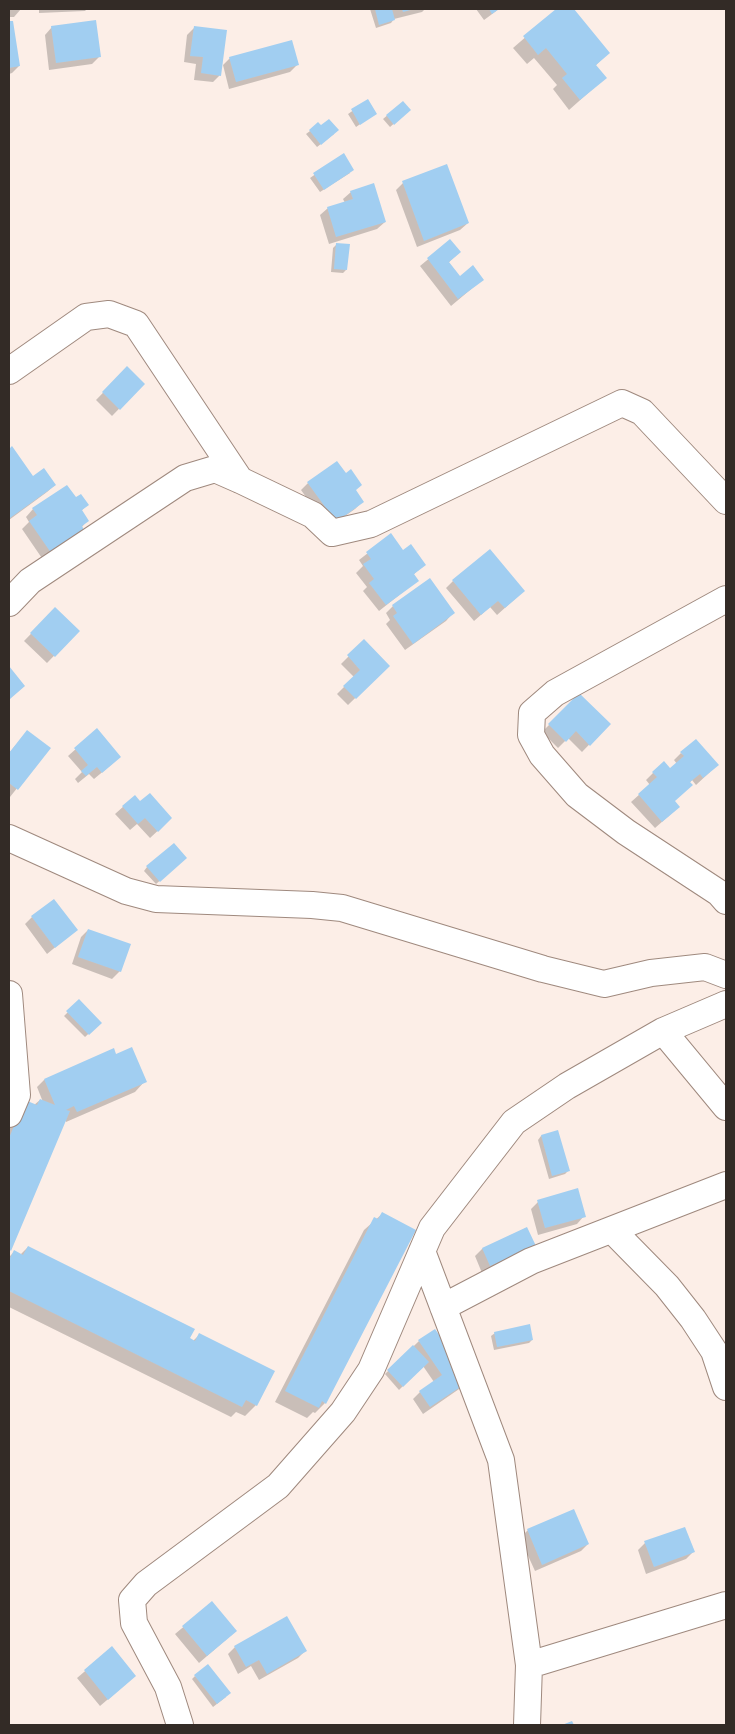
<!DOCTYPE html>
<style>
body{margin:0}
#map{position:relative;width:735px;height:1734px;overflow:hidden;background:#fceee7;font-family:"Libre Baskerville",serif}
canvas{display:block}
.frame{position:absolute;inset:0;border:10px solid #332b26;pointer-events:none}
</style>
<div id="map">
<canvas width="735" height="1734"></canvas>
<div class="frame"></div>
</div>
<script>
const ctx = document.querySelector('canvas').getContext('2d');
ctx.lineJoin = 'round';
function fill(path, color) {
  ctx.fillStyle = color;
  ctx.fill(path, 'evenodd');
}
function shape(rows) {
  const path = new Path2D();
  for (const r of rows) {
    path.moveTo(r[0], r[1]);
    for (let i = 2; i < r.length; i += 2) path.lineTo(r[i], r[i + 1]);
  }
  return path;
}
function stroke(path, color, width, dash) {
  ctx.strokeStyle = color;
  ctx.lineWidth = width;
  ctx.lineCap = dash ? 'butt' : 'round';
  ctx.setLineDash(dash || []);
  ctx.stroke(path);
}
const shadow = shape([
 [9,9,21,9,14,17,9,17],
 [39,9,87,9,85,11,39,13],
 [370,9,425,9,422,12,394,19,391,23,376,28],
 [476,9,499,9,484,20],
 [558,9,572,9,608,53,595,66,605,78,569,110,553,89,557,85,534,58,527,64,513,48],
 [12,22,19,66,12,73,9,74,9,23],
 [52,27,99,57,92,64,49,70,45,35],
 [195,27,220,75,213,82,194,80,196,64,184,62,187,35],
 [230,58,297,65,290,72,229,89,223,65],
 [367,101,375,114,356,127,348,114],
 [403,102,406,113,390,127,383,119],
 [310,131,334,134,317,147,306,134],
 [343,155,350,173,320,192,310,178],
 [403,183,468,223,460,230,417,247,396,190],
 [351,192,385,222,377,229,329,244,320,215,328,208,345,203,343,199],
 [450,241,460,252,448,263,460,278,482,280,451,306,420,266],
 [337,244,346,270,343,273,331,272,333,248],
 [127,368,143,384,112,416,96,400],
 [12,448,33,478,55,485,47,492,9,520,9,450],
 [308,483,355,490,362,502,355,509,328,528,301,490],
 [75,499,87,505,81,511,87,521,48,567,22,529,29,522,26,517,33,509],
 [391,535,403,551,424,565,413,575,417,581,379,611,363,591,367,587,356,573,363,566,359,560],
 [453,581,516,598,497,615,490,607,474,621,446,588],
 [393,606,453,613,446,621,405,650,386,624,390,620,386,613],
 [55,609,78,631,47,663,24,641],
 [364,641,388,666,348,705,337,694,354,677,341,664],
 [579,695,609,724,582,752,568,738,558,748,542,732],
 [97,730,112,764,94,779,89,774,78,783,75,779,82,772,68,756],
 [27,732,49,748,10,797,9,753],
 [681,753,710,772,696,785,692,780,674,801,671,814,655,828,631,802,650,785,646,780,653,773,669,770,677,764,674,760],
 [134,797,164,825,150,838,137,824,130,830,115,814],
 [186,858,156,884,144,871,147,867],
 [32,917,76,930,47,954,25,924],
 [88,930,120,971,112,979,72,964,81,937],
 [79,1001,100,1023,85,1037,64,1016],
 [116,1056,145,1081,135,1092,66,1122,65,1120,9,1251,9,1126,40,1100,43,1102,37,1087,44,1080],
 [557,1132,568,1171,565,1174,549,1179,538,1140,541,1136],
 [538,1202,584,1216,577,1224,538,1235,531,1209],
 [382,1214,325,1403,315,1413,313,1412,307,1418,275,1402,364,1230],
 [526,1228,534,1246,482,1273,475,1256,482,1249],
 [28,1247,188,1339,193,1341,199,1335,256,1405,245,1416,236,1412,231,1417,9,1307,9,1257,14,1252,20,1255],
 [495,1333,532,1340,529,1343,494,1350,491,1336],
 [419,1341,462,1387,423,1414,413,1399,420,1392,434,1382,423,1366,399,1390,385,1374],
 [573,1511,588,1544,581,1551,535,1571,520,1538,528,1530],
 [645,1543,693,1552,686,1559,646,1574,638,1550],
 [212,1603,236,1631,199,1663,175,1634],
 [235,1647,305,1651,298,1658,259,1680,251,1666,238,1674,228,1654],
 [112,1648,127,1683,100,1706,77,1678],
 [195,1676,226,1697,213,1707,192,1679]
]);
const building = shape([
 [375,9,392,9,395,20,379,25],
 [402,9,414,9,403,12],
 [489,9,499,9,492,14],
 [556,9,574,9,610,53,596,65,607,78,580,100,562,78,567,74,546,48,538,55,523,36],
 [96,20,101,57,56,63,51,26],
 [9,21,13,21,20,66,9,68],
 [194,26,227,30,221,76,201,73,203,57,190,56],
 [292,40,299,65,236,82,229,57],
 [368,99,377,114,360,125,351,109],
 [403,101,411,110,394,125,386,115],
 [329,119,339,130,321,145,309,130,318,122,321,125],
 [344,153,354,170,324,190,313,173],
 [447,164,469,223,424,241,402,181],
 [374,183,386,222,336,237,327,207,353,199,350,191],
 [450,239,461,252,449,262,460,276,473,265,484,280,458,299,427,258],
 [336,243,350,244,347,270,334,269],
 [127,366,145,384,120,410,102,392],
 [12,446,33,476,44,468,56,485,10,518,9,449],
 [337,461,346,473,351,469,362,485,356,490,364,502,336,522,307,482],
 [67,485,76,497,81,494,89,505,82,510,89,521,82,526,85,532,56,560,29,521,37,515,32,508],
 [391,533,403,550,411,544,426,565,414,574,419,581,386,605,369,583,374,579,363,564,371,559,366,552],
 [490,549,525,591,505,608,498,601,481,615,452,580],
 [430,578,455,613,413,644,393,616,397,613,392,605],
 [55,607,80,631,55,657,30,633],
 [364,639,390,666,356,699,343,686,360,670,347,655],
 [9,666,25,686,10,699,9,697],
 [579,693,611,724,590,746,576,731,566,742,548,724],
 [97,728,121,757,102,773,97,767,86,776,81,771,88,765,74,748],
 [27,730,51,748,18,790,9,783,9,753],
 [696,739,719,765,703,778,700,774,690,782,693,785,675,801,680,807,662,822,638,794,657,777,652,772,664,761,670,768,684,756,680,752],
 [150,793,172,818,158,832,145,818,138,824,122,806,135,795,140,801],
 [174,843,187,858,160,882,146,866],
 [54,899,78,930,55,948,31,916],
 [88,929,131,944,121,972,78,957],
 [79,999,102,1023,89,1035,66,1011],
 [132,1047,147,1082,77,1112,74,1106,66,1110,70,1111,11,1251,9,1249,9,1138,25,1100,37,1105,40,1099,55,1105,44,1079,114,1048,116,1054],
 [558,1130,570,1171,552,1176,541,1135],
 [578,1188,586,1217,545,1228,537,1200],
 [382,1212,416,1230,326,1404,322,1401,319,1408,285,1391,374,1217,378,1219],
 [527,1227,536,1246,490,1266,482,1248],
 [28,1246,195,1329,190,1338,195,1341,199,1333,275,1371,257,1406,246,1400,242,1407,9,1291,9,1260,14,1250,23,1255],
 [530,1324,533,1340,497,1347,494,1332],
 [435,1329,471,1380,430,1407,419,1391,442,1375,418,1340],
 [413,1345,429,1362,403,1387,387,1370],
 [574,1509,589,1544,542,1565,527,1529],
 [685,1527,695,1552,654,1567,644,1541],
 [212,1601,237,1631,207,1656,182,1626],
 [287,1616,307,1651,267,1674,259,1660,246,1667,234,1646],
 [112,1646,136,1676,108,1700,84,1670],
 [208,1664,231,1693,217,1704,194,1675],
 [572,1721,574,1725,562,1725]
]);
const street = shape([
 [9,371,86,317,109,314,136,324,240,480],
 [726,599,555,693,532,713,531,735,542,755,577,795,626,832,719,893,726,901],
 [9,603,30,581,185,478,215,469,240,480,313,515,332,533,371,524,622,403,642,412,726,501],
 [9,838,126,891,156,899,312,905,342,908,543,969,604,984,651,973,705,967,726,975],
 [9,994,17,1095,9,1114],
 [663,1031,726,1107],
 [612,1230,667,1286,693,1319,714,1351,726,1387],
 [422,1251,501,1460,529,1665,527,1725],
 [443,1307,531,1261,726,1185],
 [529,1665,726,1605],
 [180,1725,168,1687,134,1623,132,1600,146,1584,278,1486,343,1412,371,1370,432,1228,514,1122,567,1086,663,1031,726,1004]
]);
fill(shadow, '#0003');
fill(building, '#a1cef1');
stroke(street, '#9f897e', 28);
stroke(street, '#fff', 26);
</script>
